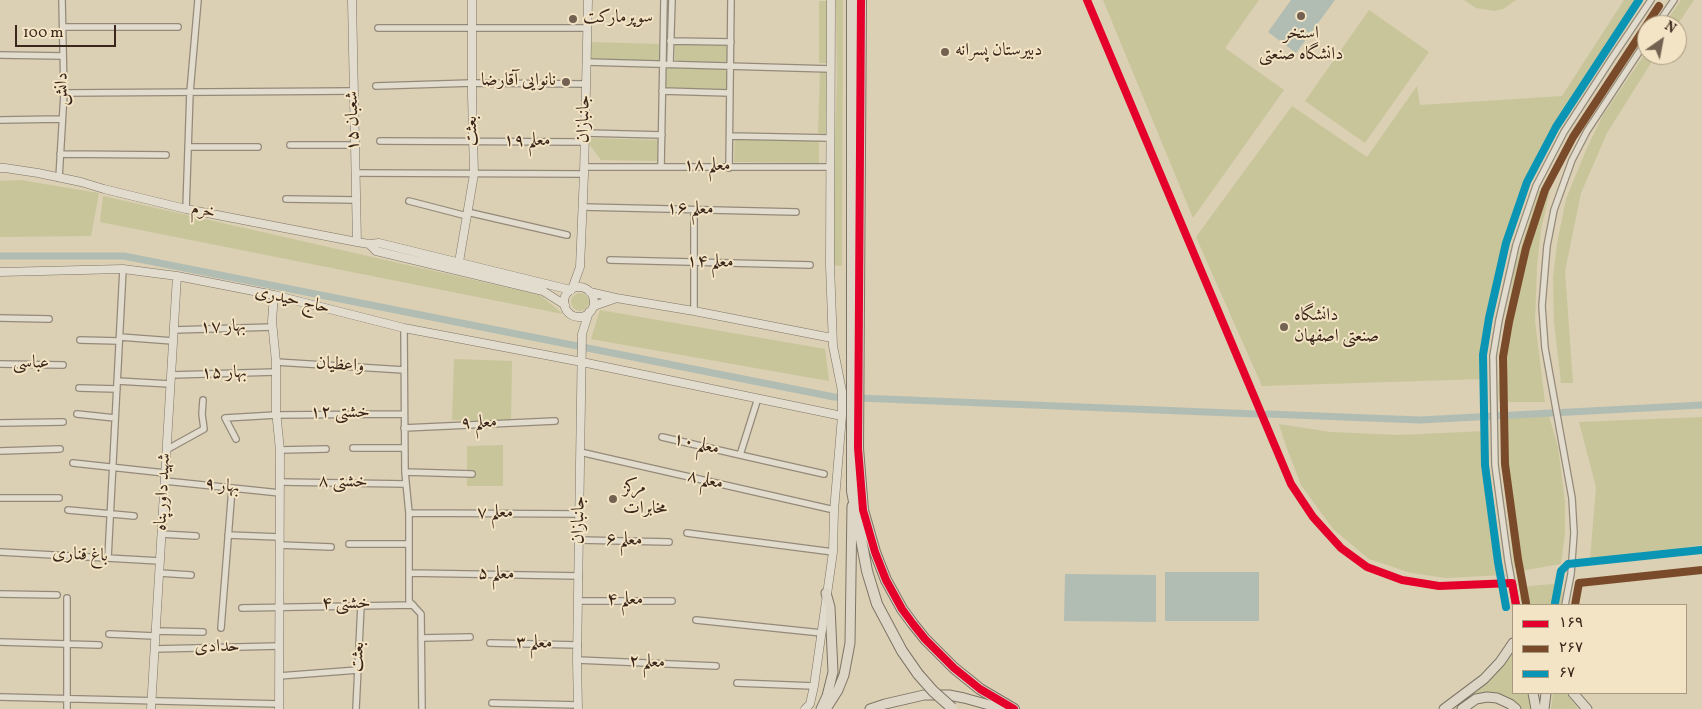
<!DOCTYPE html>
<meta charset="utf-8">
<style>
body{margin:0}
#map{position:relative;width:1702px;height:709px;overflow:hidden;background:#dbcfb4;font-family:Vollkorn,serif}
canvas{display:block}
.legend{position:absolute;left:1512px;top:604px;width:175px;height:90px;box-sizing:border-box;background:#f2e4c4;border:1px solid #a99880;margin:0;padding:6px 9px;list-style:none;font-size:15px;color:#3b261b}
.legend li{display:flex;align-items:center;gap:10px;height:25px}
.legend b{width:25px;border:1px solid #a99880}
.north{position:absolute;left:1637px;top:15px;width:50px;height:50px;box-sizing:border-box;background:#f2e4c4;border:1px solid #a99880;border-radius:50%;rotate:33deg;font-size:14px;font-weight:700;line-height:20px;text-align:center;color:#3b261b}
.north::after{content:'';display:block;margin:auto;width:18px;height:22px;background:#736151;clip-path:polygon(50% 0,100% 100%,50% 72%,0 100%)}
.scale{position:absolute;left:15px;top:25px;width:101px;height:22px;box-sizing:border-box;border:2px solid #3b261b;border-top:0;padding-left:6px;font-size:15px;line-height:18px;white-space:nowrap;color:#3b261b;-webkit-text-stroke:4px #f2e4c4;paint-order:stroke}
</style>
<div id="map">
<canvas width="1702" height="709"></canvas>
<ul class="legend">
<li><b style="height:6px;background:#e4002b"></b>۱۶۹</li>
<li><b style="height:6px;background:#7a4b2a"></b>۲۶۷</li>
<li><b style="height:6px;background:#0995b3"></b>۶۷</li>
</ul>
<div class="north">N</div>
<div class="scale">100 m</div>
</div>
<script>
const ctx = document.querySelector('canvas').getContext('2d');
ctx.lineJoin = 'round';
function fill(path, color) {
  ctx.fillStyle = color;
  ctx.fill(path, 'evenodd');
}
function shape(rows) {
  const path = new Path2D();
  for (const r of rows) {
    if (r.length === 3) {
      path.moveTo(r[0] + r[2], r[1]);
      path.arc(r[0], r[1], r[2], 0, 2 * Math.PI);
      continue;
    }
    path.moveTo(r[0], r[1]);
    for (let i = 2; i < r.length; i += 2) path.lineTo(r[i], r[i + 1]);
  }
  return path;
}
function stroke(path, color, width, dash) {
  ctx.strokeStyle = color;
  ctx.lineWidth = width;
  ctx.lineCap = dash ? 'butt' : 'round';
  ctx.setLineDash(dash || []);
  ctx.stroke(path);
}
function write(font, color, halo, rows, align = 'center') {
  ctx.font = font + ' Vollkorn,Amiri,serif';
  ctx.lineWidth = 4;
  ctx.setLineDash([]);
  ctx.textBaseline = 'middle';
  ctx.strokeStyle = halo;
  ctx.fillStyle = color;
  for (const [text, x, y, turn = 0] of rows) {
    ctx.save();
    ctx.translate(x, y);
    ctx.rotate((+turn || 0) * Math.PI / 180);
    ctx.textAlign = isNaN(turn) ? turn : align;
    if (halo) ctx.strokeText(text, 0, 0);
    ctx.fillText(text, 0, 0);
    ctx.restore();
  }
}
const green = shape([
 [836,0,843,0,842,266,830,265,837,82],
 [1103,0,1259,0,1225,48,1284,90,1193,218],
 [1464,0,1516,0,1503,9,1494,11,1476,8],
 [1624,0,1641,0,1597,64,1558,127,1527,186,1506,246,1492,303,1483,379,1262,386,1196,237,1292,106,1367,157,1417,86,1420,105,1562,96],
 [1681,0,1694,0,1677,25,1664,25],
 [819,1,827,1,827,63,819,63],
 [1369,10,1429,52,1365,143,1305,101],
 [591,42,659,44,659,62,590,60],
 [675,44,729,45,728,63,675,62],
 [1647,51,1647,55,1656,55,1607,133,1581,193,1565,271,1573,383,1561,383,1554,322,1553,277,1557,244,1566,199,1587,148,1603,115],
 [666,68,727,69,727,89,665,88],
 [820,71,827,71,826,134,818,133],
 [590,138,658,140,657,161,601,160,589,144],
 [735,139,819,140,819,163,734,162],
 [20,180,99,193,91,236,0,237,0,181],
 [1544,190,1550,190,1541,230,1537,266,1535,321,1545,402,1499,402,1498,388,1504,332,1515,266,1539,191],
 [103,196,540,295,563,314,100,222],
 [580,302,9],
 [600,310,825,349,829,381,591,339],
 [454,359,512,361,511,422,452,420],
 [1549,416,1558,447,1565,502,1565,534,1561,564,1520,571,1514,567,1504,479,1500,418],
 [1702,417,1702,545,1590,560,1596,487,1579,422],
 [1279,424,1331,432,1399,435,1486,431,1489,491,1503,575,1446,578,1411,573,1369,559,1333,529,1301,485,1286,446],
 [503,445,503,486,467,486,467,446],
 [1554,584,1560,586,1563,593,1561,605,1522,605,1520,597,1523,590,1529,586],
 [1513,651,1513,693,1530,693,1533,709,1522,709,1519,705,1504,695,1489,692,1479,694,1456,709,1448,709,1487,680,1503,666],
 [1553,693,1566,693,1578,709,1551,709]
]);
const water = shape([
 [1291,0,1335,0,1296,53,1268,32],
 [1165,572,1259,572,1259,621,1165,621],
 [1065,574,1156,575,1156,622,1064,621]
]);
const canal = shape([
 [0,256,124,256,834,397,1256,414],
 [1268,414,1420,420,1702,405]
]);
const street = shape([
 [1657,25,1674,0],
 [63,27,178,27],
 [378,28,587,28],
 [670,41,731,42],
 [0,55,63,56],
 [586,62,831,69],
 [670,63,672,0],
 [376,86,472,83,586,84],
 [662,91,730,93],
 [64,93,353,91],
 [0,120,62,119],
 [585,133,662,135],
 [730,136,830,138],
 [380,141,585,142],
 [290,145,354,145],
 [188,147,258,147],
 [60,154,166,155],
 [584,167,830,167],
 [661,167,664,0],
 [729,168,731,0],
 [355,173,584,174],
 [59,178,64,93,62,0],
 [286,199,356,200],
 [409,201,467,216],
 [583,207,796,212],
 [186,209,190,92,198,0],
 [467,212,567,235],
 [610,260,810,265],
 [694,311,694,210],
 [0,318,49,319],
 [404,328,405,472],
 [174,330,273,327],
 [120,337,173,341],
 [80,340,119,341],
 [276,362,404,370],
 [0,364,63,365],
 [171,375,276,372],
 [117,381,170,384],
 [79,388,117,389],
 [77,414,115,418],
 [0,423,63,422],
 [404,428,555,421],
 [662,437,740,455,758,398],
 [236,439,225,418,276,415,404,414],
 [353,448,404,448],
 [166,450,204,429,202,414,203,400],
 [280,450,326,449],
 [0,451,60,449],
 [580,452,830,509],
 [740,455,824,474],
 [73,463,165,473],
 [165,481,280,493],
 [280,482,406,484],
 [0,498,59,498],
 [68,510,134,516],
 [409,513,580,514],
 [687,533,833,552],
 [161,534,196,536],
 [228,535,279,537],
 [579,540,669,542],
 [349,544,409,544],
 [280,545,331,547],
 [0,552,160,561],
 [108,558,123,269],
 [159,573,191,575],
 [409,573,409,513,405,472,472,474],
 [0,594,57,595],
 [578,601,672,601],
 [1516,605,1508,561,1495,465,1493,356,1499,320,1516,245,1536,186,1564,132,1612,58,1651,0],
 [1565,605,1571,574,1574,533,1572,498,1545,348,1542,306,1547,246,1554,210,1572,160,1587,131,1647,40],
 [242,608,413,605],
 [696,620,822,633],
 [221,628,232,488],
 [155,631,203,632],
 [109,634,155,636],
 [421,638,470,637],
 [0,642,99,645],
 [490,643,578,645],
 [154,649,279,646],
 [577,660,716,666],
 [279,676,358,670],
 [737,683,814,686],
 [0,697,279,704],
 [492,703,578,705],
 [67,709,67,598],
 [356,709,361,605],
 [422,709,421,614,409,601,409,573,579,576]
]);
const secondary = shape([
 [352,0,357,242],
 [0,168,5,168,38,173,81,182,104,189,186,209,357,242,369,244,379,243,571,290],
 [369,244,376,251,543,291,565,305],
 [459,262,474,174,472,95,472,0],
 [0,272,123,269,177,276,274,295,404,328,582,362,842,416],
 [579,302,15],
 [572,289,580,267,584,174,588,0],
 [590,292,616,298,694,311,832,338],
 [274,295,272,321,276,362,276,411,280,450,279,709],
 [594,306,614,299],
 [151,709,177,276],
 [578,709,577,660,582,334,589,312],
 [805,709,810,704,814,686,833,552,834,511,842,416,842,391,833,346,830,265,831,0]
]);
const primary = shape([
 [1533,693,1536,709],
 [1573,693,1587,709],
 [821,709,827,696,833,672,830,607,826,593],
 [826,709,838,690,844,675,850,643,852,506],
 [870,709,885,704,924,695,949,695,964,698,1004,709],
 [1444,709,1484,679,1500,662,1513,643],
 [1462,709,1476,699,1487,697,1497,698,1510,704,1516,709],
 [1544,709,1546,693]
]);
const highway = shape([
 [852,0,852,491,867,571,877,604,902,651,918,674],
 [861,0,858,448,863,510,875,552,886,580,902,609,913,624,925,639,954,668,980,689,1014,709]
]);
const highwayBridge = shape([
 [918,674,933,691,952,708]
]);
const bus1 = shape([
 [861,0,858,448,863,510,875,552,886,580,902,609,913,624,925,639,954,668,980,689,1014,709],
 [1087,0,1291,484,1313,517,1341,548,1367,567,1402,580,1439,586,1512,583,1516,605]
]);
const bus2 = shape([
 [1526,603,1518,559,1505,464,1503,357,1509,322,1526,248,1545,190,1573,137,1659,6],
 [1575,605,1579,583,1702,570]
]);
const bus3 = shape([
 [1555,603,1561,571,1568,564,1701,550],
 [1506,607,1498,562,1485,465,1483,355,1489,318,1506,243,1527,182,1556,127,1639,0]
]);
const markers = [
 [1301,16,5,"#736151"],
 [573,19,5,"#736151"],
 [945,52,5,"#736151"],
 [566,82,5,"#736151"],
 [1284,327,5,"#736151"],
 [613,499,5,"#736151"]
];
const poiNames = [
 ["سوپرمارکت",583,19],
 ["استخر",1301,35,"center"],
 ["دانشگاه صنعتی",1301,56,"center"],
 ["دبیرستان پسرانه",955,52],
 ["نانوایی آقارضا",556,82,"right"],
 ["دانشگاه",1294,317],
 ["صنعتی اصفهان",1294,338],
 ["مرکز",623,489],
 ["مخابرات",623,510]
];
const streetNames = [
 ["دانش",63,89,-89],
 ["جانبازان",585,119,-89],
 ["۱۵ شعبان",354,121,-91],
 ["بعثت",473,131,-92],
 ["معلم ۱۹",527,142],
 ["معلم ۱۸",707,167],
 ["معلم ۱۶",690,210,1],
 ["خرم",203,212,11],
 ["معلم ۱۴",710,263,1],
 ["حاج حیدری",292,301,13],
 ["بهار ۱۷",223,328,-2],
 ["عباسی",31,364,1],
 ["واعظیان",340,366,4],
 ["بهار ۱۵",224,374,-1],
 ["خشتی ۱۲",340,414],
 ["معلم ۹",479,424,-3],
 ["معلم ۱۰",696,445,13],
 ["معلم ۸",705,481,13],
 ["خشتی ۸",343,483,1],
 ["بهار ۹",222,487,6],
 ["شهید داورپناه",164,492,-87],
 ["معلم ۷",495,514],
 ["جانبازان",580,520,-89],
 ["معلم ۶",624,541,1],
 ["باغ قناری",80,556,3],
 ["معلم ۵",496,575,1],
 ["معلم ۴",625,601],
 ["خشتی ۴",346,605],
 ["معلم ۳",534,644,1],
 ["حدادی",217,648,-1],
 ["بعثت",359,657,-87],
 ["معلم ۲",647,663,2]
];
fill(green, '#c8c59a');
fill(water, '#b1bdb3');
stroke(canal, '#b1bdb3', 7);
stroke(street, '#948a7a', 8);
stroke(secondary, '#7e7465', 9);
stroke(primary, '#7e7465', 11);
stroke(highway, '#7e7465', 12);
stroke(street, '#e2dcce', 5.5);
stroke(secondary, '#e2dcce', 8);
stroke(primary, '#ddd6c6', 9);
stroke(highway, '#ddd6c6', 10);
stroke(highwayBridge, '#7e7465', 12, []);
stroke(highwayBridge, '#ddd6c6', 10);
stroke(bus1, '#e4002b', 8);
stroke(bus2, '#7a4b2a', 8);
stroke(bus3, '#0995b3', 8);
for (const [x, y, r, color] of markers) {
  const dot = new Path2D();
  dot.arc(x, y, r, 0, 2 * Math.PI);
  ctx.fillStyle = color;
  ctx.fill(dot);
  stroke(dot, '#f2e4c4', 2);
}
write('18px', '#3b261b', '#f2e4c4', poiNames, 'left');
write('18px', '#3b261b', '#f2e4c4', streetNames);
</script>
